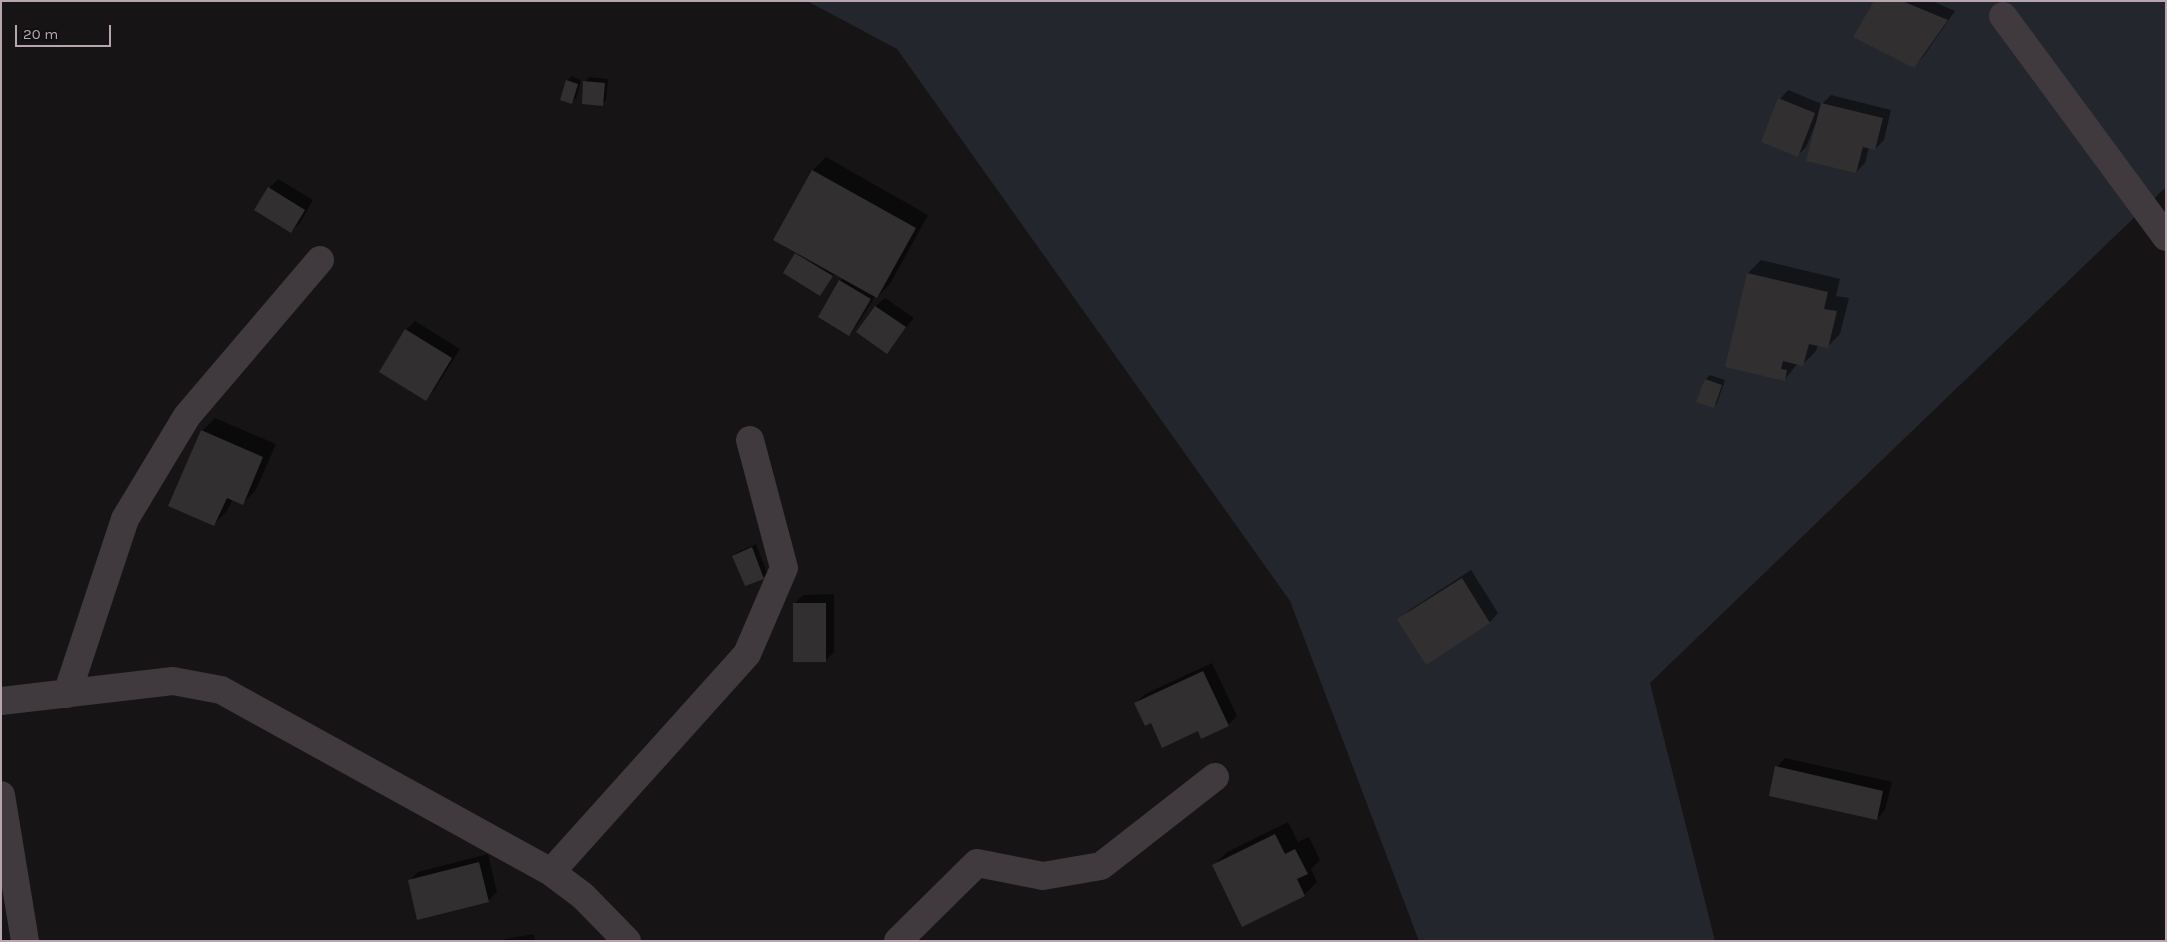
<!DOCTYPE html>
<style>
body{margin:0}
#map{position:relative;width:2167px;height:942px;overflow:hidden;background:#161415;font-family:Karla,sans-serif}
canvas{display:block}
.frame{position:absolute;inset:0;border:2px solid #b7a5b0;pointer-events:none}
.scale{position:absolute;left:15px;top:25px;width:96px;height:22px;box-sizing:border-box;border:2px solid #b7a5b0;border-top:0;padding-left:6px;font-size:15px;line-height:18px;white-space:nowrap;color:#b7a5b0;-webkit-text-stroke:4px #110f10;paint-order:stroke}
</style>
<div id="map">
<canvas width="2167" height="942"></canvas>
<div class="frame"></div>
<div class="scale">20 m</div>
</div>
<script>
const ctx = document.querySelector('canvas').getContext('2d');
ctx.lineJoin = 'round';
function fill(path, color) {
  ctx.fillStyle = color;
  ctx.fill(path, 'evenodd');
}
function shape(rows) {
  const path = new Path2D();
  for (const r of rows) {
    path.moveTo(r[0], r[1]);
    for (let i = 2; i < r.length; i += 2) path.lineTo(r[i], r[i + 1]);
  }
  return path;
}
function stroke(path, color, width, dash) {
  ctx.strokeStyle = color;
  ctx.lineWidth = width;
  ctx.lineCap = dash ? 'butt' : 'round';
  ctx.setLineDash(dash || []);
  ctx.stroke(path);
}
const green = shape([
 [807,1,2166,1,2166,187,1650,683,1715,941,1419,941,1290,601,897,49]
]);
const shadow = shape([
 [1875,1,1932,1,1955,11,1923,57,1914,66],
 [571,76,581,80,576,98,572,102,567,81],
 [589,77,608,79,606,100,602,104,585,82],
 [1788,90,1822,104,1831,95,1891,110,1884,140,1875,149,1869,147,1865,163,1856,172,1816,123,1806,147,1797,156,1780,99],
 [826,157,928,215,890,284,877,297,875,296,857,325,848,334,840,281,843,278,835,273,820,294,796,254,813,170],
 [278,179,313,200,300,223,291,231,269,188],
 [1761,260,1840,279,1836,296,1849,298,1840,334,1827,347,1818,345,1816,351,1803,364,1798,363,1785,379,1726,366,1748,273],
 [885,298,914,318,886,352,858,332,876,306],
 [415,321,460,349,434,390,425,399,406,330],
 [1710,375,1725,380,1717,403,1713,407,1706,379],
 [215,418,276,444,256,490,243,503,233,499,227,511,214,524,202,431],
 [756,544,767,573,763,578,733,556,738,552],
 [1471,570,1498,613,1490,622,1426,663,1399,620,1408,611],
 [834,594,834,652,825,661,794,604,803,595],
 [1212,663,1237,716,1228,725,1199,730,1152,722,1136,703,1145,694],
 [1785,758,1892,782,1885,810,1877,819,1777,767],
 [1288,822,1298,842,1309,837,1320,860,1311,869,1317,882,1304,895,1214,865,1227,852],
 [488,854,497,892,489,900,409,881,418,872],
 [534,934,535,941,495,941]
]);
const building = shape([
 [1874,1,1902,1,1948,20,1914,68,1853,37],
 [566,80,578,84,572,104,560,100],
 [583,81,605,83,603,106,582,104],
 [1778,98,1815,113,1798,157,1761,142],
 [1821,103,1883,118,1875,150,1863,147,1856,173,1806,161],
 [812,170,916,228,877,298,773,240],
 [268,187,305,210,291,233,254,210],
 [795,253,833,276,820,296,783,273],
 [1747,273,1828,292,1824,309,1837,311,1828,348,1809,344,1803,366,1783,361,1781,369,1787,370,1785,381,1725,367],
 [839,280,871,299,849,336,818,317],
 [875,306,906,327,887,354,856,332],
 [405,329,452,358,426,401,379,372],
 [1705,379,1722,385,1714,408,1696,402],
 [201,430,263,457,243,505,227,498,214,526,168,506],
 [752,547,764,579,745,586,732,556],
 [1462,578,1490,623,1426,665,1397,619],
 [793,603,826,603,826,662,793,662],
 [1203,671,1229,726,1201,739,1198,731,1162,748,1151,723,1145,726,1134,703],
 [1775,766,1883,791,1877,820,1769,796],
 [1275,834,1285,854,1295,849,1308,874,1297,879,1305,896,1242,927,1212,865],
 [479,862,489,902,417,920,408,880]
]);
const minor = shape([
 [2003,16,2166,237],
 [67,694,125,519,187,416,320,260],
 [1,701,173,681,221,690,551,872,583,896,627,941],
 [551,872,747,654,784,568,750,440],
 [898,941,977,863,1043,876,1101,866,1215,777]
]);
const tertiary = shape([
 [1,795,25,941]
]);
fill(green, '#24262e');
fill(shadow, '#0007');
fill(building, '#322f30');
stroke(minor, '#40393d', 28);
stroke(tertiary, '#40393d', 28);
</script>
